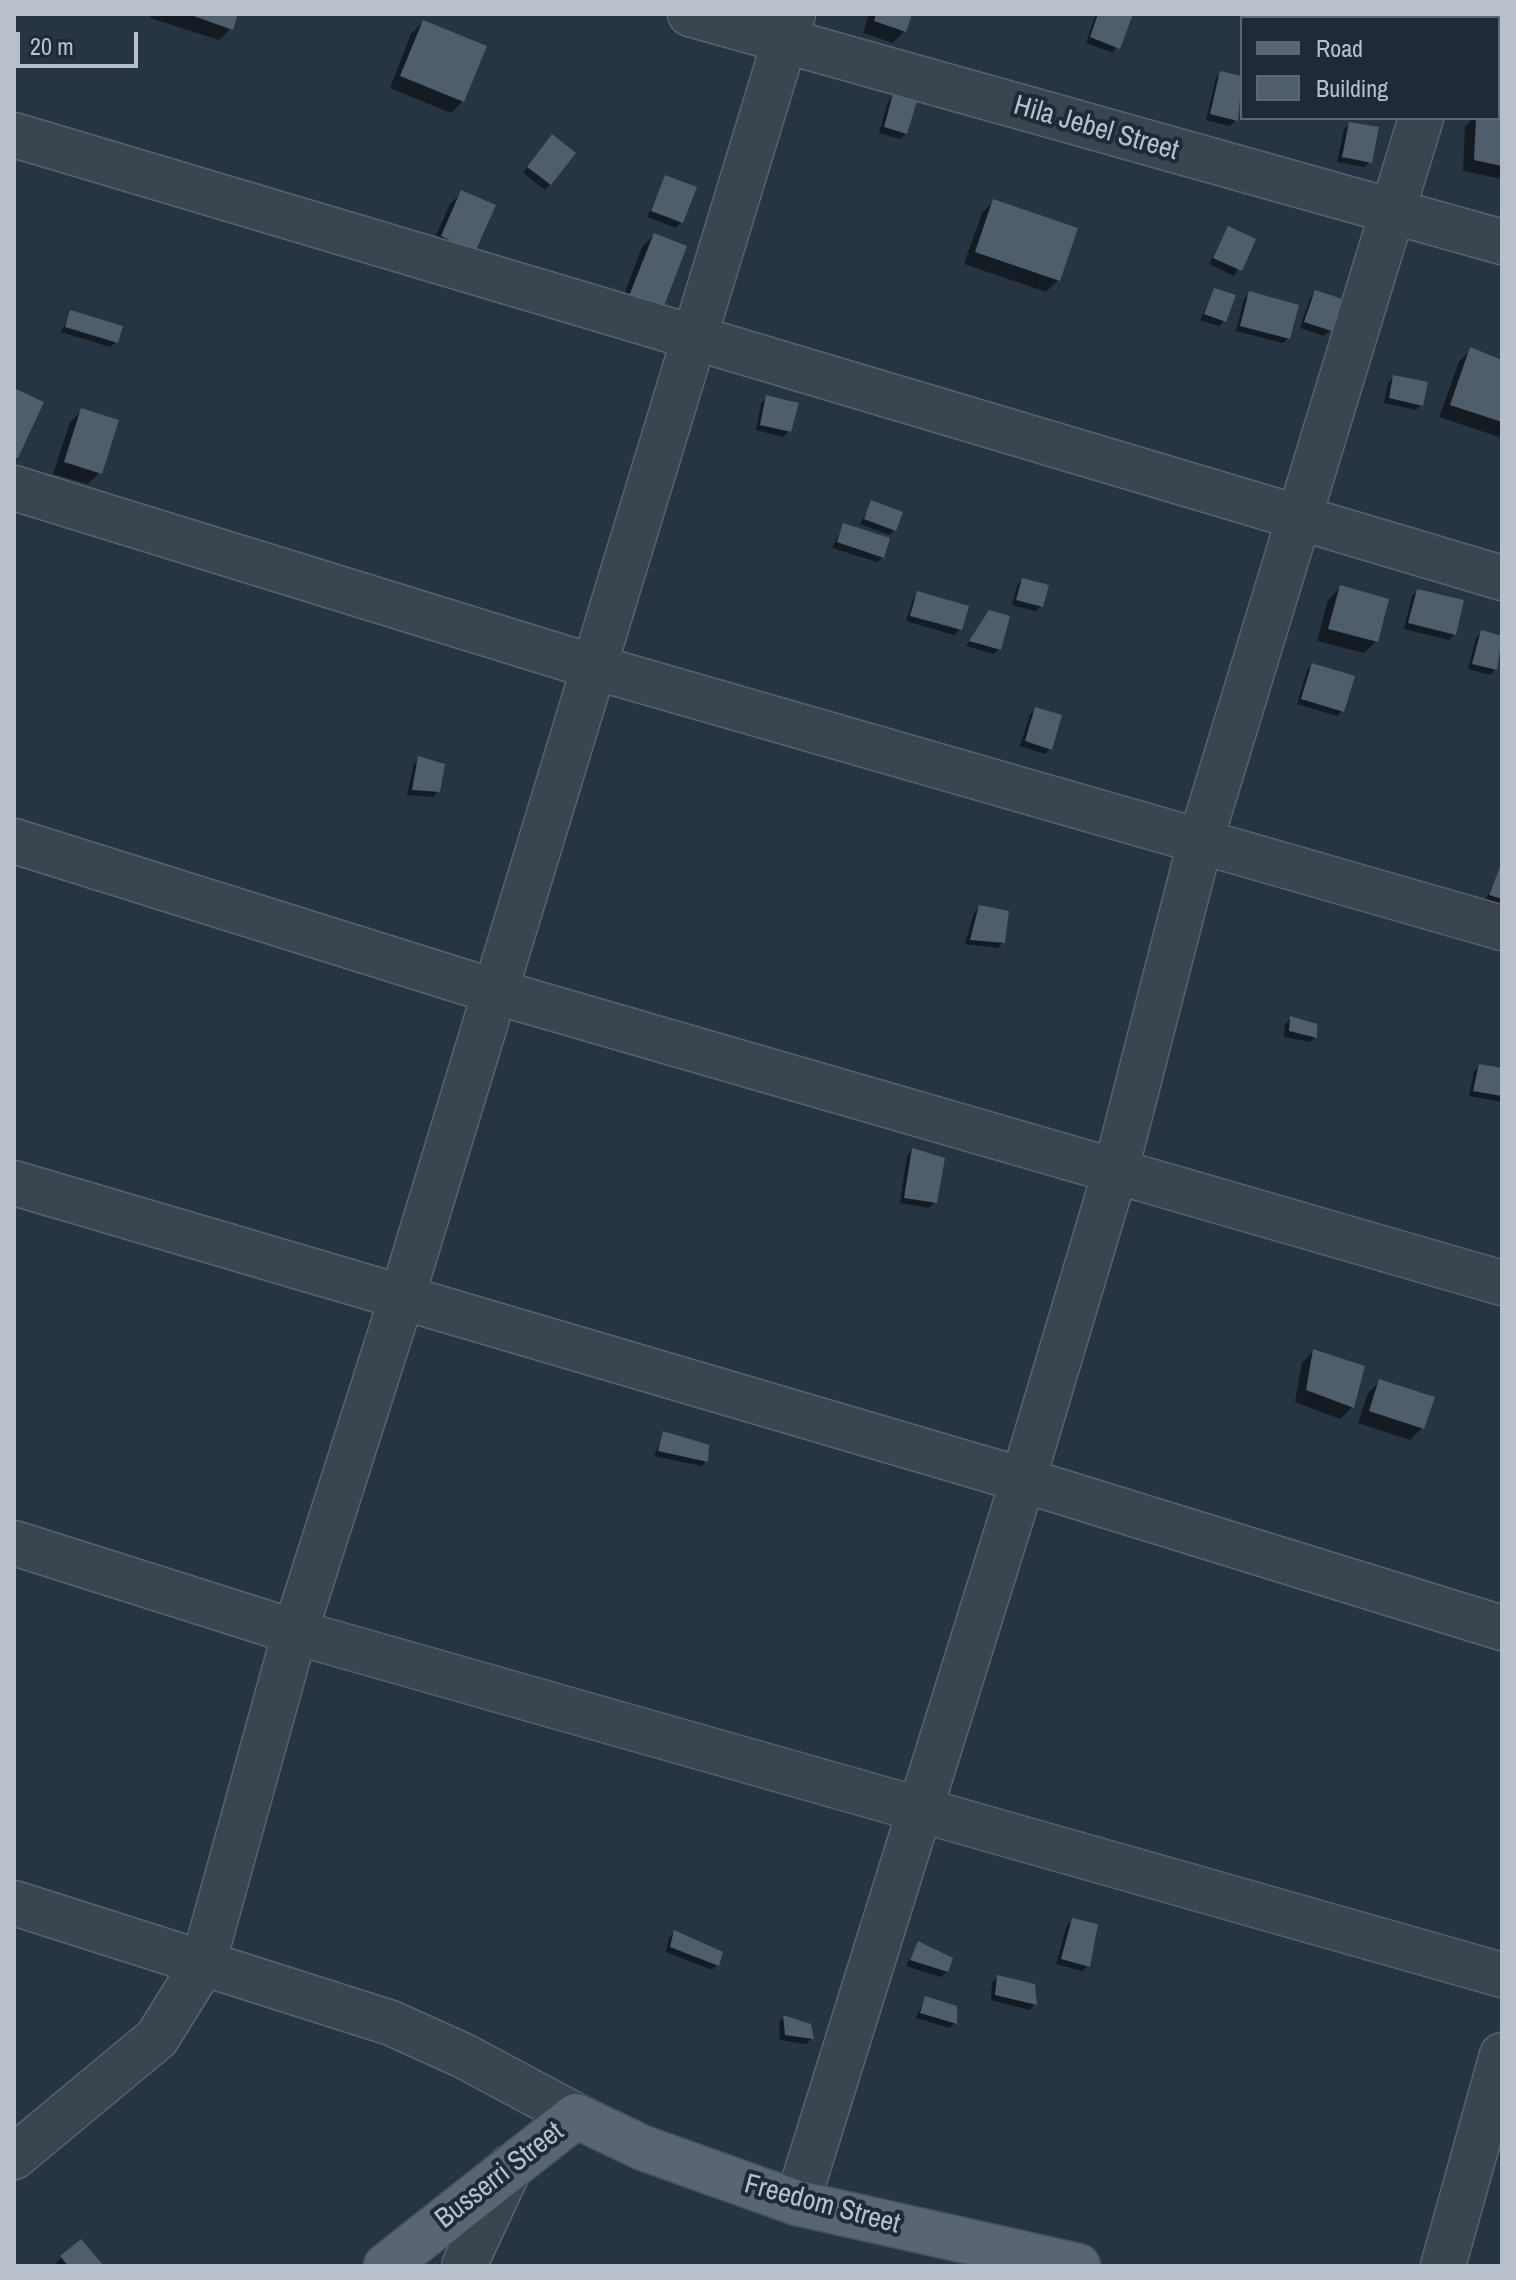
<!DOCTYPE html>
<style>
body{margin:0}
#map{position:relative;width:1516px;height:2280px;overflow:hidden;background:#273441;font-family:"Archivo Narrow",sans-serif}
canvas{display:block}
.frame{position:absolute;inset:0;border:16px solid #b8c0cb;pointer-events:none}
.legend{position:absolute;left:1240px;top:16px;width:260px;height:104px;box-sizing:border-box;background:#202a36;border:2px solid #5d6672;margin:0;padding:10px 14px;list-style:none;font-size:24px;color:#b8c0cb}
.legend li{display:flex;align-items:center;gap:16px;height:40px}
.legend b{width:40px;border:2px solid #5d6672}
.scale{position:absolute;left:16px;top:32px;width:122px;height:36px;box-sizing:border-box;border:4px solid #b8c0cb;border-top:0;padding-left:10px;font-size:24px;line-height:28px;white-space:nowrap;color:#b8c0cb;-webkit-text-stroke:6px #202a36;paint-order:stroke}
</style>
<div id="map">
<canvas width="1516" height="2280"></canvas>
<div class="frame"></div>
<ul class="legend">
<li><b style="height:10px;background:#596570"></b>Road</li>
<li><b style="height:22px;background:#505d6b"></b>Building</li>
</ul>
<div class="scale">20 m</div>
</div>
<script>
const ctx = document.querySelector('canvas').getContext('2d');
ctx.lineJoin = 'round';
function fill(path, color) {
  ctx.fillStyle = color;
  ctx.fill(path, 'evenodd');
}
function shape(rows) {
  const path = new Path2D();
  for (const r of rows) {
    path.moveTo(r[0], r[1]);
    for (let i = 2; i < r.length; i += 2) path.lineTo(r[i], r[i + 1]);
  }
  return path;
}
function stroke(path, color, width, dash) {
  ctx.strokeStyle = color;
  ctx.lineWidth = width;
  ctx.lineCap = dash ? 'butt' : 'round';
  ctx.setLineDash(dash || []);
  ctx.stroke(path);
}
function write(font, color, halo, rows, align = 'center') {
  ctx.font = font + ' "Archivo Narrow",sans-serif';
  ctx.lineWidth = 8;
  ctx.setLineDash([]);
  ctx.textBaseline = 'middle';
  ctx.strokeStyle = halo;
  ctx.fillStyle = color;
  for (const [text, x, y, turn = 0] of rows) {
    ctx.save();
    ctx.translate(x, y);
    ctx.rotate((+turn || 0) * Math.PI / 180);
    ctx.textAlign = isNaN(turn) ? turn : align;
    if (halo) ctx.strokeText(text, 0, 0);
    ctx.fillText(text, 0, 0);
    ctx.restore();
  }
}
const shadow = shape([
 [151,14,236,14,231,28,219,40,150,18],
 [869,14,910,14,904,31,893,43,863,33],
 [1096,14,1131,14,1113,53,1086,43],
 [1266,14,1353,14,1351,18,1266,18],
 [1383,14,1421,14,1420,18,1382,18],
 [423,22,463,101,451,113,390,88,411,34],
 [1221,73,1242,78,1236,120,1230,126,1206,120,1216,78],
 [893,96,906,133,900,139,879,133,888,102],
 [1474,118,1502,119,1502,179,1463,171,1465,126],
 [1350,124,1370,162,1364,167,1337,162,1344,129],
 [546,142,550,184,545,190,523,173],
 [666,177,681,222,676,228,647,217],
 [462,192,474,250,430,249,450,204],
 [994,201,1058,280,1046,292,964,264,982,213],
 [1228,228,1253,240,1234,276,1209,264],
 [654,235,685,247,615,318,642,247],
 [1214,290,1225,320,1219,326,1200,320],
 [1315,293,1330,330,1324,336,1300,328,1310,298],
 [1250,294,1288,338,1283,343,1236,331,1244,299],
 [71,312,116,342,110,347,61,332],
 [1470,350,1502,362,1502,438,1439,417,1459,362],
 [1394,377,1421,405,1416,410,1384,403,1388,383],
 [767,398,789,431,783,437,756,430,761,403],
 [82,410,100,472,88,484,53,474,70,422],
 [872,502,894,530,889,535,860,524],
 [844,525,883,557,877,562,832,548],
 [1022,580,1041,606,1036,611,1012,605,1017,586],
 [1340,588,1376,641,1364,653,1317,641,1328,600],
 [1417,591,1455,634,1449,640,1404,629,1412,596],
 [918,594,960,629,954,635,906,621,913,599],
 [989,612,999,649,993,654,966,646],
 [1481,633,1502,638,1495,669,1490,675,1468,669,1476,638],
 [1313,665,1342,711,1337,716,1297,704,1307,670],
 [1036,709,1050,749,1045,754,1020,746,1030,714],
 [419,759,438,791,433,797,407,795,414,764],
 [1502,865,1502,906,1485,901],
 [979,907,1003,942,998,948,965,944,974,913],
 [1290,1019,1315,1037,1310,1042,1284,1037,1285,1024],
 [1480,1066,1502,1070,1502,1102,1469,1096,1474,1071],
 [912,1150,935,1202,929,1208,900,1203,907,1156],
 [1313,1351,1352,1407,1340,1419,1295,1402,1302,1363],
 [1380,1381,1422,1428,1410,1440,1358,1423,1368,1393],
 [664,1434,706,1461,701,1466,654,1456],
 [1072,1920,1088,1966,1082,1971,1056,1964,1067,1925],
 [674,1932,717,1965,712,1970,666,1952,669,1938],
 [918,1943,947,1971,941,1977,906,1966],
 [998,1977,1033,1986,1035,2004,1029,2010,991,2000,992,1982],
 [925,1998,955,2023,950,2028,916,2018],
 [784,2017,811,2039,806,2044,780,2040,779,2022],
 [62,2257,101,2266,58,2266,56,2263]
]);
const building = shape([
 [188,14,238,14,233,30],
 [876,14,912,14,906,32,874,21],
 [1098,14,1133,14,1120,49,1090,37],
 [1277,14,1355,14,1353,18,1276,18],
 [423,20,487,46,464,102,400,76],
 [1220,71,1242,76,1238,121,1210,114],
 [893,94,917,101,907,134,884,127],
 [1502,117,1502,166,1474,160,1476,118],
 [1349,122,1379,127,1372,163,1342,157],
 [552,134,576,153,551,185,527,167],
 [665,175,697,187,683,223,651,211],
 [461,190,496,205,475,252,441,236],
 [993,199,1078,228,1060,281,975,252],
 [1228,226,1256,239,1242,271,1213,258],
 [654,233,687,246,659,319,625,306],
 [1214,288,1236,295,1226,322,1204,314],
 [1315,290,1342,299,1332,331,1304,322],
 [1249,291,1299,305,1290,339,1240,326],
 [70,310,123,326,118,343,65,327],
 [1470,347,1502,360,1502,422,1450,405],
 [1393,375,1428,382,1423,406,1389,398],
 [14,388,44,402,18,458,14,457],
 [766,395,799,403,791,432,760,425],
 [81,408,119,420,102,474,64,462],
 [871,500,903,512,896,531,864,519],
 [843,523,890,538,884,558,837,542],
 [1022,578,1049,585,1043,607,1016,600],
 [1340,585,1389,599,1378,642,1328,629],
 [1417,589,1464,600,1456,635,1408,623],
 [917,591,969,606,962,630,910,616],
 [989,610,1010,616,1001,650,969,641],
 [1481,630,1502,636,1497,670,1472,664],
 [1312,663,1355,676,1344,712,1301,699],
 [1035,707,1062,715,1052,750,1025,741],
 [418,756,445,764,440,792,412,790],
 [1502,862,1502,899,1489,895],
 [979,905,1009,911,1005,943,970,940],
 [1290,1016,1317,1024,1317,1038,1289,1031],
 [1479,1064,1502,1068,1502,1096,1473,1091],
 [912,1148,945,1158,937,1203,904,1198],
 [1313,1349,1365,1366,1354,1408,1306,1390],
 [1379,1379,1435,1397,1424,1429,1369,1411],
 [663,1431,709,1445,708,1462,658,1451],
 [1072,1918,1098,1924,1090,1967,1061,1959],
 [674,1930,723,1952,719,1966,670,1947],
 [918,1941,953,1958,948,1972,910,1960],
 [997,1975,1035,1984,1037,2005,995,1995],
 [925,1996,957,2006,957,2024,920,2013],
 [783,2015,811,2024,814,2039,785,2035],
 [81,2239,104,2266,68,2266,60,2256]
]);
const minor = shape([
 [690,14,1502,242],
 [1450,18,1451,14],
 [14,135,1502,578],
 [14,488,594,667,1502,928],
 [14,841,493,991,1502,1283],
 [14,1183,1023,1480,1502,1628],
 [14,1543,295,1632,1502,1975],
 [14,1903,391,2023,464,2056,576,2116],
 [14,2157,157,2038,203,1964,295,1632,402,1297,793,14],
 [797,2203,1023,1480,1116,1169,1201,839,1421,118],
 [464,2266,510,2167],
 [1443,2266,1502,2055]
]);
const major = shape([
 [386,2266,576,2116,643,2148,797,2203,1078,2266]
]);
const streetNames = [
 ["Hila Jebel Street",1096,129,16],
 ["Busserri Street",500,2176,-38],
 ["Freedom Street",822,2205,15]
];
fill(shadow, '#0007');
fill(building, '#505d6b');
stroke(minor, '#59636e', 47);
stroke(major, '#48515d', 47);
stroke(minor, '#3b4550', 44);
stroke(major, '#596570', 44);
write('28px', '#b8c0cb', '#202a36', streetNames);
</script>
